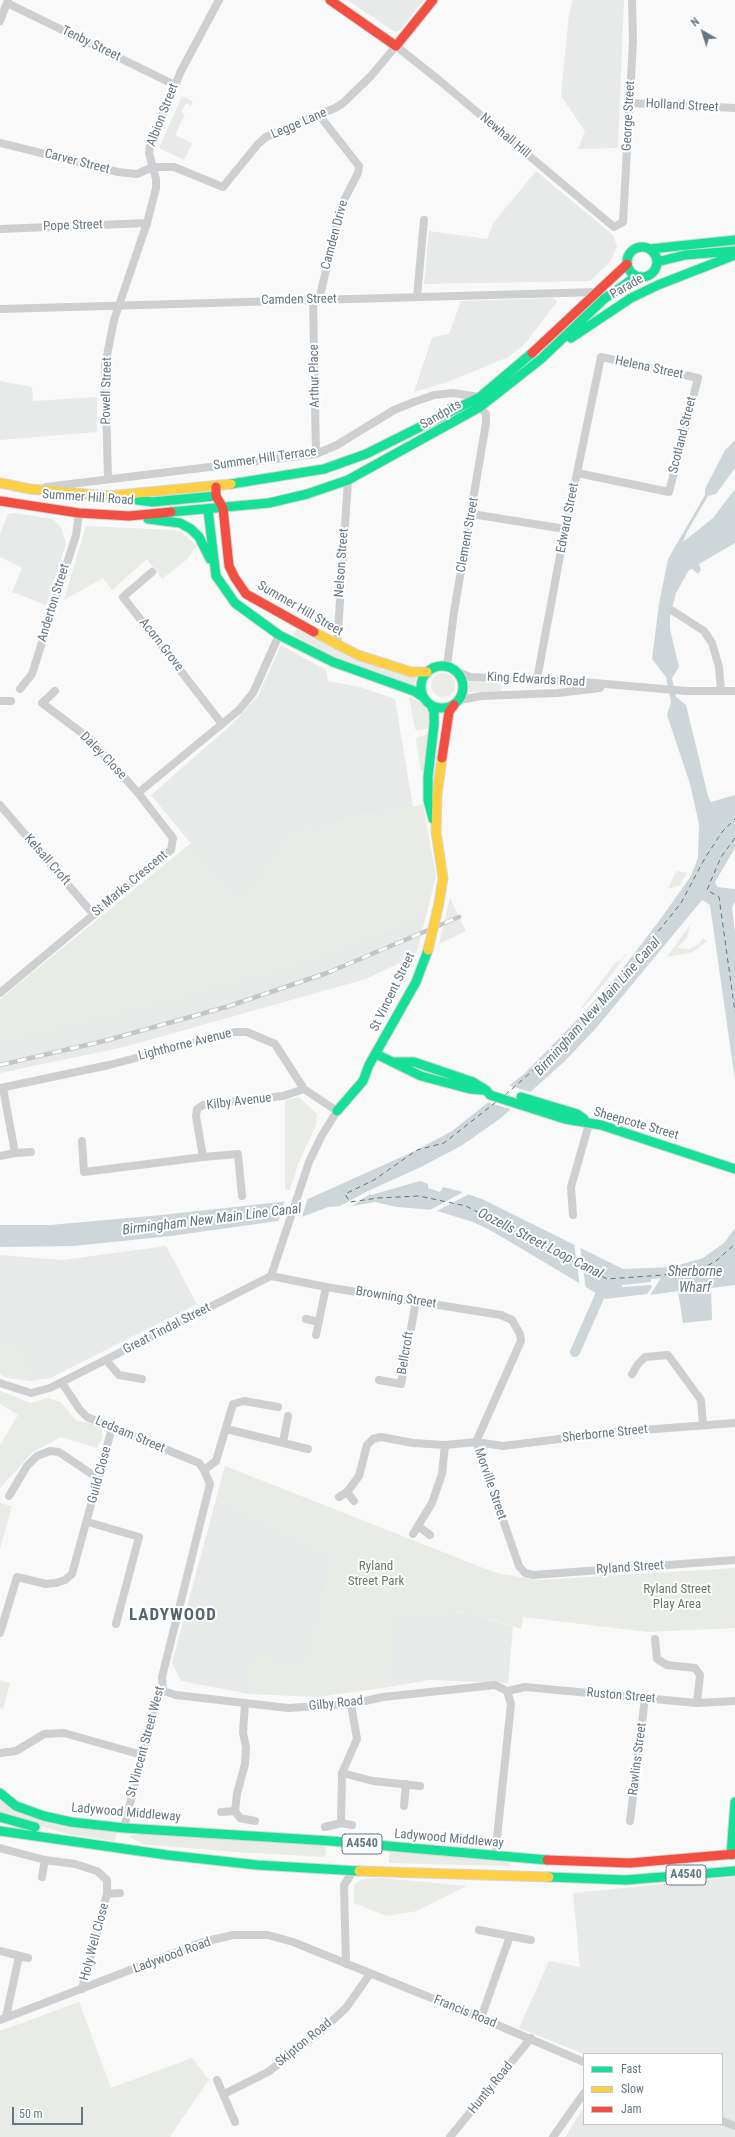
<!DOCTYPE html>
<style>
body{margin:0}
#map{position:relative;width:735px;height:2137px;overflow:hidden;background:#f9f9f9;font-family:"Roboto Condensed",sans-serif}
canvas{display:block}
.legend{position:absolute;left:583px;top:2053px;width:140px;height:72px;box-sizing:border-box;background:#fff;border:1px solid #c1c8cd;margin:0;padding:5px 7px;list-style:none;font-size:12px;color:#657683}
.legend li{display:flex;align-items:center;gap:8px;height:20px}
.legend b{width:20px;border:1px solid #c1c8cd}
.north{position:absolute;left:683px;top:12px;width:40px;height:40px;-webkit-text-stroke:3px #fff;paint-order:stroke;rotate:321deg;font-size:11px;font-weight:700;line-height:16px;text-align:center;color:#657683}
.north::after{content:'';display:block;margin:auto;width:14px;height:18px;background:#657683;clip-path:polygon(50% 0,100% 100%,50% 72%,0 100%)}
.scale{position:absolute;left:12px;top:2107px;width:71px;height:18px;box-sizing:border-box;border:2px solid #657683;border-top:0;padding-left:5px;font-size:12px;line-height:14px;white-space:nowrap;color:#657683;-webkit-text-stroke:3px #fff;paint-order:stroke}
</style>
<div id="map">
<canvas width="735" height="2137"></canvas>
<ul class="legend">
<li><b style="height:5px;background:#16e098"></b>Fast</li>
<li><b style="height:5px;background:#ffcf43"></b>Slow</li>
<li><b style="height:5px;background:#f24e42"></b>Jam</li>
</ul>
<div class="north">N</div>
<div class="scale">50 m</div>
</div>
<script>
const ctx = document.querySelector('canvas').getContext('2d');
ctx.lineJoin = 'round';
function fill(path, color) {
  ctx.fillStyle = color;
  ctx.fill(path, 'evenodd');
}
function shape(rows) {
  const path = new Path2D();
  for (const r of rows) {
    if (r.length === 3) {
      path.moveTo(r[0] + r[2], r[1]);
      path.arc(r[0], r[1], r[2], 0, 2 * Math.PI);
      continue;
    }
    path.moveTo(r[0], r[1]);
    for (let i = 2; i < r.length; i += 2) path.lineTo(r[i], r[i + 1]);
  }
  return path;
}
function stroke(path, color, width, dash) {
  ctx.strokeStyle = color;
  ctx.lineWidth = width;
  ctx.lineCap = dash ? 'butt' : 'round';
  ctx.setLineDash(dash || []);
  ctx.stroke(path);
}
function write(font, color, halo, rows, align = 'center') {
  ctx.font = font + ' "Roboto Condensed",sans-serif';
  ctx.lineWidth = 4;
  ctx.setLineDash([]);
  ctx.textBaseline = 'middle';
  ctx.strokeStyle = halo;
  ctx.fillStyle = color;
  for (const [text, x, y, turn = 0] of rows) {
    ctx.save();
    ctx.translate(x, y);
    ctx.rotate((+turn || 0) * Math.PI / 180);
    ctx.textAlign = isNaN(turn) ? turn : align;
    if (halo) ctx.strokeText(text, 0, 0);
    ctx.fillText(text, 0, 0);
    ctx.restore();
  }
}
const built = shape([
 [347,0,424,0,400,30,395,32],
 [573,0,624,0,618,148,578,149,585,131,561,96,569,13],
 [182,96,193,102,191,106,186,103,181,112,185,114,175,135,192,143,184,160,159,148],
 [536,171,613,235,617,246,611,261,590,281,424,284,429,231,487,239,494,222],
 [554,298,557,302,523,346,508,357,448,382,414,392,431,341,433,337,449,334,461,301],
 [0,381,32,387,33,401,97,397,97,432,0,440],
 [15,513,53,519,62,529,66,544,46,605,12,592,22,568,0,557,0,534,8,514],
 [281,645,326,670,328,681,360,687,395,699,413,807,361,815,324,827,238,901,151,795,231,725,258,696],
 [450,898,466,931,439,944],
 [428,908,416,955,366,979,124,1047,0,1073,0,1045,381,934],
 [166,1246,197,1304,50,1378,31,1381,8,1378,0,1374,0,1255,63,1260],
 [216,1499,333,1557,306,1660,249,1657,249,1694,181,1681,172,1663],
 [469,1612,513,1627,508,1683,429,1680,389,1687,394,1616],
 [735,1877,735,2137,565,2137,584,2107,584,2124,722,2124,722,2054,584,2054,519,2028,549,1961,580,1967,573,1893]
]);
const green = shape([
 [86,526,174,530,181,532,197,546,186,560,162,579,147,559,112,590,103,578,64,600],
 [298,627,383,667,416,678,415,686,339,660,293,635],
 [443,685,12],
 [469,682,501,683,501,691,469,692],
 [409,697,419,701,428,709,430,714,429,728,418,731,415,729],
 [429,734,424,771,421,772,416,738],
 [423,804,436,876,428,908,381,934,317,961,194,996,0,1045,0,999,191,843,238,901,268,862,282,840,302,823,322,828,361,815,413,807],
 [676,871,687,873,679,886,668,889],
 [691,923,687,938,677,948,689,949,699,944,703,938,707,941,693,952,667,957],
 [627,953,627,954,605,983,583,1008,581,1008,616,962,620,961],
 [299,1097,317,1114,316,1125,298,1164,290,1190,285,1190,285,1100],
 [11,1337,21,1345,37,1380,8,1378,0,1374,0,1338],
 [0,1391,31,1403,47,1398,61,1402,76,1421,101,1424,103,1437,97,1448,61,1437,33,1452,0,1488,0,1445,18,1415,0,1404],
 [225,1466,496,1573,539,1580,735,1568,735,1628,648,1632,523,1617,521,1629,469,1612,395,1616,389,1687,318,1697,249,1694,249,1656,306,1659,333,1557,216,1499],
 [0,1503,12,1506,0,1549],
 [0,1680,10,1683,3,1709,0,1708],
 [0,1801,118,1831,114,1841,68,1834,17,1819,0,1811],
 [150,1832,324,1845,326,1852,324,1857,235,1852,142,1844,129,1836],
 [389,1850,506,1860,511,1866,389,1863],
 [383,1878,467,1886,417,1911,386,1916,354,1903,354,1885,362,1879],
 [79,2002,111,2088,192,2058,209,2080,170,2136,171,2137,0,2137,0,2031]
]);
const water = shape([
 [735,440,735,468,716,494,708,496,687,532,683,542,713,518,735,489,735,543,699,564,701,570,698,574,692,569,689,570,676,593,670,617,670,629,679,667,672,678,676,697,686,705,708,796,711,802,735,795,735,848,715,882,717,887,735,889,735,902,732,907,735,932,735,1080,710,905,702,900,597,1027,564,1062,501,1118,461,1146,419,1168,368,1191,371,1195,420,1181,428,1184,428,1188,440,1192,443,1187,459,1191,482,1199,623,1269,672,1267,703,1258,724,1243,735,1228,735,1285,711,1288,712,1320,683,1323,678,1291,650,1295,661,1278,651,1279,651,1282,622,1285,622,1287,651,1285,652,1287,647,1294,606,1299,490,1230,473,1222,434,1210,397,1207,375,1202,347,1207,339,1206,328,1207,299,1218,171,1236,74,1246,0,1247,0,1225,50,1225,161,1215,308,1199,417,1150,452,1131,524,1074,580,1017,617,976,659,921,691,876,698,858,699,824,690,784,667,715,671,702,666,677,652,659,659,604,668,559,705,495,705,489,725,450]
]);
const pier = shape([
 [508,1085,533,1093,513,1110,487,1102],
 [368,1191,370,1194,354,1205,344,1209,338,1207],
 [465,1191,471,1193,435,1212,428,1211],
 [308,1197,301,1220,278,1223,285,1200],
 [574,1243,580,1246,586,1290,580,1287]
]);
const canal = shape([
 [575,1352,605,1284]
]);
const ferry = shape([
 [735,838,721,857,707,890,719,897,735,1012],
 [505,1095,565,1042,613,988,681,903,705,858,722,832,735,819],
 [496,1102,444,1143,417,1150,374,1180,345,1194,350,1202,378,1198,419,1196,466,1206,607,1279,691,1273,715,1262,735,1244]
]);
const street = shape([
 [7,3,175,85],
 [0,21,8,0],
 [629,103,735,108],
 [0,143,118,172,137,174,153,167,174,167,223,187,258,144,266,137,335,108,343,103,371,76,396,46,440,81,614,227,623,222,633,41,632,0],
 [0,229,147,223],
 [417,297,424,220],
 [313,299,316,454],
 [319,300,341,206,358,173,359,166,319,115],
 [0,309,597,292],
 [108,478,105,365,114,320,147,223,156,188,156,179,149,153,150,146,181,71,219,0],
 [46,487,316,454,337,445,394,410,414,402,434,395,453,393,480,397],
 [472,514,565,529],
 [152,572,123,597,222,724],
 [673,611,704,631,712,643,719,667,721,691],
 [337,646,348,480],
 [447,666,454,612,486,423,486,414,480,407],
 [458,672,470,677,583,682,686,691,735,691],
 [537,679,565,529,577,473,601,357,698,378,669,492,577,473],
 [20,689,32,674,76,535,79,513],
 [55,691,42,703,90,739,138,793],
 [460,700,481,696,558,693,600,688],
 [0,701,11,701],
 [0,805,94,915],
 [0,993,171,850,173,838,138,793,239,710,253,693,279,635],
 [0,1088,109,1065,235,1032,247,1032,275,1044,304,1089,337,1111,321,1137,309,1162,271,1276],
 [82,1141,84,1172,203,1157,196,1116,197,1109,203,1105,283,1096,304,1089],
 [15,1153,31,1152],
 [0,1156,15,1153,3,1088],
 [203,1157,238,1154,242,1196],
 [573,1215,571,1187,589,1124],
 [271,1276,326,1287,501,1315,512,1320,520,1334,521,1341,476,1442,519,1566,525,1573,533,1575,735,1560],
 [306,1319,319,1322],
 [316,1335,326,1287],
 [106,1360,119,1375,142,1379],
 [632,1374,638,1364,645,1357,668,1355,701,1400,703,1425],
 [379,1380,401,1384,416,1301],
 [0,1383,31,1393,50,1388,271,1276],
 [62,1383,80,1410,87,1417,199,1463,204,1470,210,1484,162,1677,163,1691,156,1699,124,1828],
 [226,1429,308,1449],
 [283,1442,288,1416],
 [204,1470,216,1461,233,1404,244,1401,278,1407],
 [9,1496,27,1466,37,1456,50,1451,59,1452,99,1479],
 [339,1497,347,1492],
 [354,1501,347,1492,359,1476,367,1445,373,1439,381,1437,413,1443,445,1445],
 [88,1522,139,1537,116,1624],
 [418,1526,430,1535],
 [413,1534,432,1503,442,1474,445,1445,476,1442,503,1446,616,1432,735,1423],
 [0,1633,17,1577,46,1584,56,1583,65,1580,72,1574,112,1428],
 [655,1639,657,1659,667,1665,695,1668,700,1675,697,1703],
 [163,1691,176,1695,288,1708,351,1704,383,1697,495,1685,507,1691],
 [507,1691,525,1687,697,1703,735,1701],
 [0,1753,16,1751,44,1734,64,1733,142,1755],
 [342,1773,373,1781,420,1786],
 [404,1806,406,1784],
 [235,1811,237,1794,245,1764,246,1747,243,1733,245,1704],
 [221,1812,235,1811,240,1818,255,1821],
 [630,1821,645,1698],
 [341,1823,342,1773,357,1739,351,1704],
 [325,1827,341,1823,352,1825],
 [0,1848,45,1860,75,1864,97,1871,107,1880,107,1894,82,1989],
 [498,1857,496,1847,511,1704,507,1691],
 [42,1877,45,1860],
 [107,1894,120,1893],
 [479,1930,531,1940],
 [0,1951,28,1958],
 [346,1964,344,1885,353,1871],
 [6,2017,19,1956],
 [481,2018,510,1936],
 [0,2020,203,1942,233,1935,268,1935,293,1942,481,2018,584,2062],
 [217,2080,235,2122],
 [224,2094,268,2072,320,2032,346,2008,370,1974],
 [722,2121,735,2126],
 [450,2137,531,2038],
 [553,2137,584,2093]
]);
const fast = shape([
 [642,262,15],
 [650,249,735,240],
 [657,262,685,255,734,251],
 [571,338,631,298,658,285,735,255],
 [231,484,324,469,366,454,480,397,532,353],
 [130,499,152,502,216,496],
 [208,510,216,576,235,603,279,635,333,662,414,691,423,697],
 [171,512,269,503,307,494,348,480,480,407,541,359,604,299,637,276],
 [148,519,180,523,191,529,199,537,210,559],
 [442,687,21],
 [431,705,434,712,434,725,428,777,428,800,433,819],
 [376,1054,421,1076,470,1089,483,1090],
 [393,1062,414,1062,473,1082,486,1090,490,1095,565,1119,601,1125,735,1169],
 [521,1097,577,1114,584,1119],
 [337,1111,363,1081,369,1065,416,982,428,950],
 [0,1793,16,1806,44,1816,71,1822,124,1828,331,1841,547,1860],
 [0,1817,35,1827],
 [0,1831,167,1855,257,1865,359,1871],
 [731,1855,735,1802],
 [549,1877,626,1880,735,1871]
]);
const slow = shape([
 [0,483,30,489,108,496,231,484],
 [314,632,358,655,411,672,427,672],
 [439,903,443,878,436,832,437,795,442,758],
 [359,1871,549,1877]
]);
const jam = shape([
 [330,0,396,46,433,0],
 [532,353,627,264],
 [216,487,216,496,223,508,229,566,235,578,246,594,314,632],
 [0,501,79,513,129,516,171,512],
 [442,758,449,712,454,705],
 [547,1860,630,1863,735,1854]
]);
const rail = shape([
 [0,1065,104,1041,226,1007,327,973,459,917]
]);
const slowBridge = shape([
 [428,950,439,903]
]);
const shields = [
 [362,1844,40],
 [686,1875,40]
];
const shieldNames = [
 ["A4540",362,1844],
 ["A4540",686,1875]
];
const streetNames = [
 ["Tenby Street",91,44,26],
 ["Holland Street",682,106,3],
 ["Albion Street",163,115,-69],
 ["George Street",629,116,-87],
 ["Legge Lane",299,124,-23],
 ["Newhall Hill",505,136,40],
 ["Carver Street",77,162,14],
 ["Pope Street",73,226,-2],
 ["Camden Drive",335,235,-75],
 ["Parade",627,287,-30],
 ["Camden Street",299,300,-1],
 ["Helena Street",649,368,12],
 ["Arthur Place",315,376,-91],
 ["Powell Street",107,391,-89],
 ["Sandpits",441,415,-30],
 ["Scotland Street",683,435,-76],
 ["Summer Hill Terrace",265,459,-8],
 ["Summer Hill Road",88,498,4],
 ["Edward Street",568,518,-79],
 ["Clement Street",468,535,-80],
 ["Nelson Street",342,563,-86],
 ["Anderton Street",54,603,-73],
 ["Summer Hill Street",300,609,30],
 ["Acorn Grove",161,645,52],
 ["King Edwards Road",536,680,3],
 ["Daley Close",103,756,46],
 ["Kelsall Croft",47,860,49],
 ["St Marks Crescent",130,884,-40],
 ["St Vincent Street",393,992,-64],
 ["Lighthorne Avenue",185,1045,-14],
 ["Kilby Avenue",239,1102,-7],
 ["Sheepcote Street",636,1124,16],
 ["Browning Street",396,1298,9],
 ["Great Tindal Street",167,1329,-27],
 ["Bellcroft",406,1353,-80],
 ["Sherborne Street",605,1434,-6],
 ["Ledsam Street",130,1435,23],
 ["Guild Close",100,1475,-75],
 ["Morville Street",490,1484,71],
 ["Ryland Street",630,1568,-4],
 ["Ruston Street",621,1696,5],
 ["Gilby Road",336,1704,-6],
 ["St Vincent Street West",146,1742,-75],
 ["Rawlins Street",638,1759,-83],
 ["Ladywood Middleway",126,1813,5],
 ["Ladywood Middleway",449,1839,5],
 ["Holy Well Close",95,1942,-75],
 ["Ladywood Road",172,1956,-20],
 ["Francis Road",465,2012,22],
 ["Skipton Road",304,2043,-39],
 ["Huntly Road",491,2088,-51]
];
const parkNames = [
 ["Ryland",376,1567],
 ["Street Park",376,1582],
 ["Ryland Street",677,1590],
 ["Play Area",677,1605]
];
const waterNames = [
 ["Birmingham New Main Line Canal",598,1007,-48],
 ["Birmingham New Main Line Canal",212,1220,-7],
 ["Oozells Street Loop Canal",540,1244,27],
 ["Sherborne",695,1272],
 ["Wharf",695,1288]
];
const districtNames = [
 ["LADYWOOD",173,1616]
];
fill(built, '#e8e9e9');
fill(green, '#e8ebe6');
fill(water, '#ced6d9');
fill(pier, '#f9f9f9');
stroke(canal, '#ced6d9', 10);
stroke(ferry, '#60757c', 1, [5, 4]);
stroke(fast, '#d5d6d7', 11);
stroke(slow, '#d5d6d7', 11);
stroke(jam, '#d5d6d7', 11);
stroke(street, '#cecfd0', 8);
stroke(fast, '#16e098', 9);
stroke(slow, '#ffcf43', 9);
stroke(jam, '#f24e42', 9);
stroke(rail, '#c3c5c6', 4.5);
stroke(rail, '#fff', 3, [9]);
stroke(slowBridge, '#d5d6d7', 11, []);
stroke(slowBridge, '#ffcf43', 9);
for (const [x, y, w] of shields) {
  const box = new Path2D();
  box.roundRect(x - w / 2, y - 10, w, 20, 3);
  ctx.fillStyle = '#fff';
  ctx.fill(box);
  stroke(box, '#657683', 1);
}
write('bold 12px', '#657683', null, shieldNames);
write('13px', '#657683', '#fff', streetNames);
write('13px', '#687a64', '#fff', parkNames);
write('italic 14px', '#60757c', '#fff', waterNames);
ctx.letterSpacing = '1px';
write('bold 17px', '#57646e', '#fff', districtNames);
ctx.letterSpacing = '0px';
</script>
